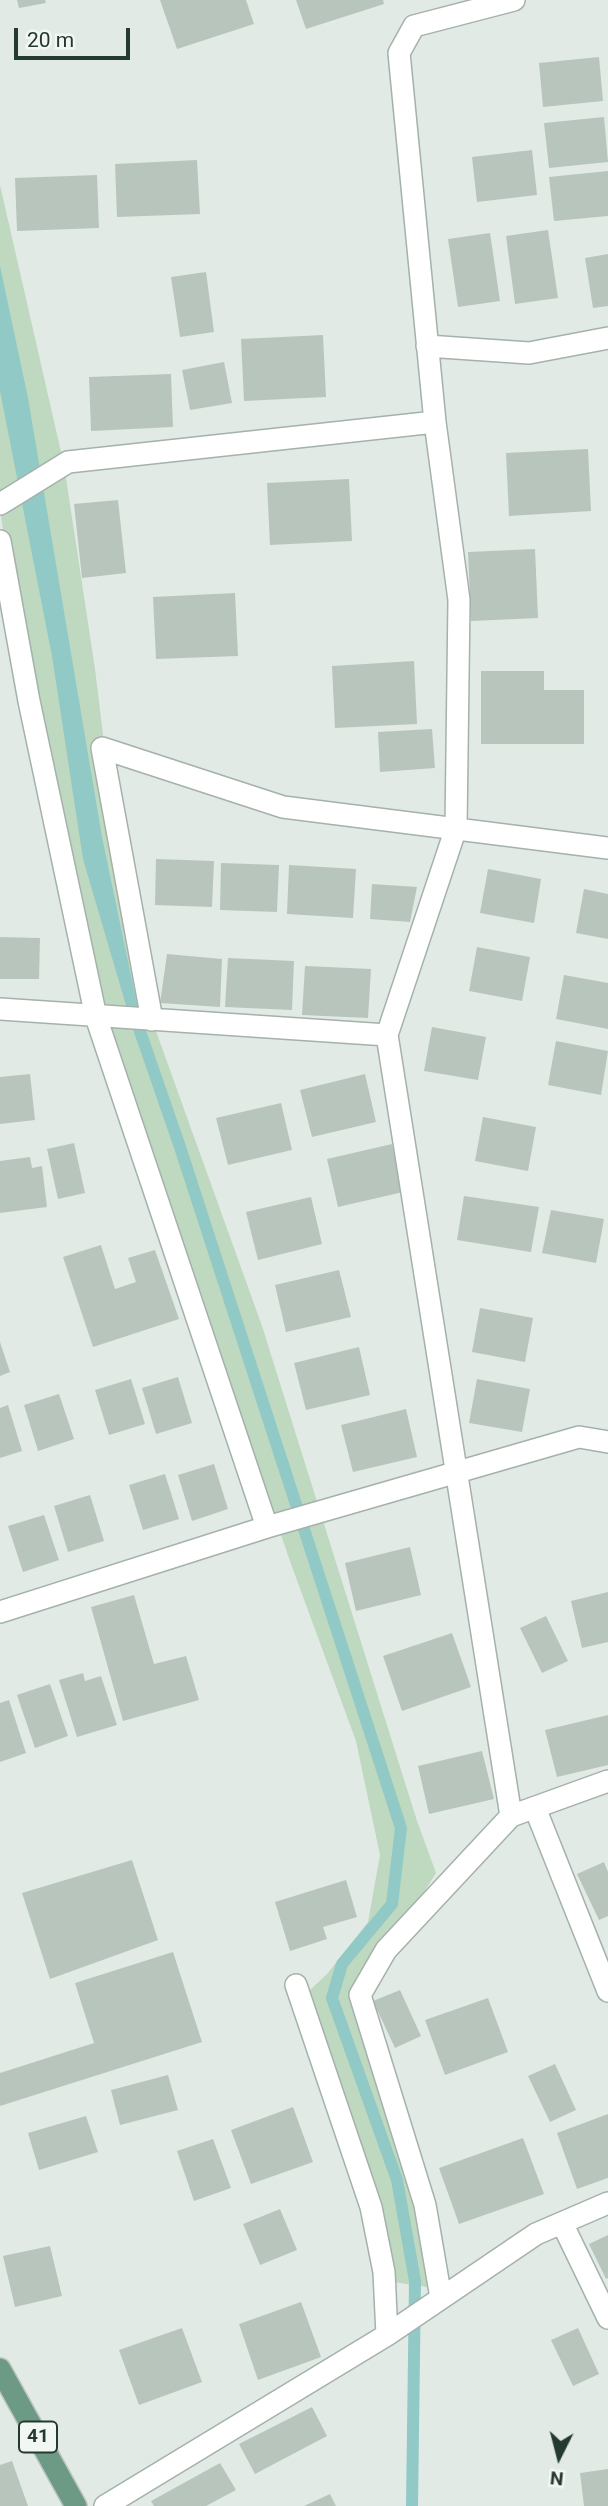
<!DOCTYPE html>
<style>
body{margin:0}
#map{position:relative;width:608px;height:2506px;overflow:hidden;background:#e2eae5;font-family:Roboto,sans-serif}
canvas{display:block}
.north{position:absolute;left:524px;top:2422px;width:70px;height:70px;-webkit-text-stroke:5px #f2f7f4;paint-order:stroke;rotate:186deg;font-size:19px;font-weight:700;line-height:28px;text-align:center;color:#24392f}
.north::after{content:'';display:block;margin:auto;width:24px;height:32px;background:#24392f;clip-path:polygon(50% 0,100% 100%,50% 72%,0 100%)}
.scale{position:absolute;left:14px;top:28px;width:116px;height:32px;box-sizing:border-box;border:4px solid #24392f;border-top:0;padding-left:9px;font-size:21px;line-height:24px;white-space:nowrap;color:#24392f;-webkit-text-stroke:5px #f2f7f4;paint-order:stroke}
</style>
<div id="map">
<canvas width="608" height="2506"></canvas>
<div class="north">N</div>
<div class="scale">20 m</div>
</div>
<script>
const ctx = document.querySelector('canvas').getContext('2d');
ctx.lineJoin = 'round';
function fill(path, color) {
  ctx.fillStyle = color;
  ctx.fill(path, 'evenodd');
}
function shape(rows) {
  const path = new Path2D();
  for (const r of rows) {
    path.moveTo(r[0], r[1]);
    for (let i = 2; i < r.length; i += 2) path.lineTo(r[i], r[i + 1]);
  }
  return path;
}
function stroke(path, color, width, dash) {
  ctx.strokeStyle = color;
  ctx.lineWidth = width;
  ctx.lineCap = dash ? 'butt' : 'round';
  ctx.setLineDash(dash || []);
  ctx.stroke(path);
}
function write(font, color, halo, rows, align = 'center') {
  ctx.font = font + ' Roboto,sans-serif';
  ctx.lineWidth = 6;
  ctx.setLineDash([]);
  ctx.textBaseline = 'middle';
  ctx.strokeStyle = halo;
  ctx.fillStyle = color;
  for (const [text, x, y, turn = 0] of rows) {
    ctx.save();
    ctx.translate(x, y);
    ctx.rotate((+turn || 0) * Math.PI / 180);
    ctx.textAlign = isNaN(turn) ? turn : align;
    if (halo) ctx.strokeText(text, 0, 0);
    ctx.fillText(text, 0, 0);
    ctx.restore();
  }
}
const green = shape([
 [0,185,64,465,95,669,109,784,152,1020,262,1326,417,1821,436,1873,390,1946,354,1990,440,2289,393,2282,341,2084,309,2002,309,1991,327,1974,368,1922,380,1855,356,1741,291,1564,201,1302,104,1039,24,673,0,509]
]);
const water = shape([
 [0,266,28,398,102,837,140,1019,130,1019,83,859,52,656,0,391]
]);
const stream = shape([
 [134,1014,180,1147,401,1828,392,1904,342,1964,332,1998,397,2180,415,2281,412,2506]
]);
const building = shape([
 [17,0,45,0,46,3,19,8],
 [160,0,246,0,254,24,177,49],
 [296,0,383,0,384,4,306,29],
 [599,57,603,101,543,107,539,63],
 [604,117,608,162,549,168,544,123],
 [532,150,537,195,477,202,472,157],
 [197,160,200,214,117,217,115,164],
 [608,171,608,216,554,221,549,177],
 [97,175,99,228,17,231,15,178],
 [548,230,558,298,515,304,506,236],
 [490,233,500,301,458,307,448,239],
 [608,254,608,306,593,308,585,258],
 [206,272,214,332,180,337,171,277],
 [323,335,326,397,244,401,241,339],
 [224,362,232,403,190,410,182,370],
 [171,374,173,427,91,431,89,377],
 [588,449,591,511,509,516,506,453],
 [349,479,352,541,270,545,267,483],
 [118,500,126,573,82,578,74,504],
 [535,549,538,618,471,621,468,552],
 [235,593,238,656,156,659,153,597],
 [414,661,417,724,335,728,332,666],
 [481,671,544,671,544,690,584,690,584,744,481,744],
 [432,729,435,768,380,772,378,732],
 [156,859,214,861,212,907,155,905],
 [221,863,279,865,277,912,220,910],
 [289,865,356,869,353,918,287,914],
 [488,869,541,879,534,923,480,913],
 [372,884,417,887,410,922,370,919],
 [584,889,608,894,608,939,576,933],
 [0,937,40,938,39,979,0,979],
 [477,947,530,957,522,1001,469,991],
 [167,954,222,959,220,1007,160,1003],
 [228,958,294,961,292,1010,225,1007],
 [305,966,371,969,368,1018,302,1015],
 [564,975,608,983,608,1029,556,1019],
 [432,1027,486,1037,478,1080,424,1071],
 [556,1041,608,1051,601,1095,548,1085],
 [30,1074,35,1120,0,1124,0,1077],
 [365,1074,376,1122,312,1137,300,1090],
 [281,1103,292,1150,228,1165,216,1118],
 [483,1117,536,1127,528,1171,475,1161],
 [74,1143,85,1193,58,1199,47,1149],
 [392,1144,403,1192,338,1207,327,1159],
 [30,1157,32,1168,42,1166,47,1207,0,1213,0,1161],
 [464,1196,539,1207,531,1252,457,1240],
 [311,1197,322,1244,258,1260,246,1212],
 [551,1210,604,1219,596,1263,542,1253],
 [101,1245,115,1289,136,1282,128,1258,155,1250,179,1319,93,1347,63,1257],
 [339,1270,351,1317,286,1332,275,1285],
 [480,1308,533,1318,525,1362,472,1352],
 [0,1342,10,1372,0,1376],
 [359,1347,370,1395,306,1410,294,1363],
 [178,1377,192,1423,156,1434,142,1388],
 [131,1379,145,1424,109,1435,95,1390],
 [477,1379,530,1389,522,1432,469,1423],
 [59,1394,74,1439,38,1451,24,1405],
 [8,1405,22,1451,0,1458,0,1408],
 [406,1409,417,1457,353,1472,341,1425],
 [214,1464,228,1509,192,1521,178,1475],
 [165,1474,179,1519,143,1530,129,1485],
 [90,1495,104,1541,68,1552,54,1506],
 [44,1515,59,1560,23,1572,8,1526],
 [410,1547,421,1595,356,1611,345,1563],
 [608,1592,608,1642,582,1648,571,1601],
 [134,1595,154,1664,186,1656,199,1700,123,1721,91,1607],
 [546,1616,568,1661,542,1673,520,1628],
 [452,1633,471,1687,402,1711,383,1656],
 [83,1673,85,1681,101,1676,117,1725,77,1737,59,1680],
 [50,1684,68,1736,35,1748,17,1695],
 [9,1700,26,1753,0,1762,0,1703],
 [608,1715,608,1765,557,1777,545,1730],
 [482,1751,494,1799,429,1814,418,1766],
 [132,1860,158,1940,50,1979,22,1893],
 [604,1862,608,1872,608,1916,599,1920,577,1874],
 [346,1880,357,1917,323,1927,327,1939,290,1951,275,1902],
 [173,1952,202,2042,0,2106,0,2073,94,2043,75,1983],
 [400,1990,421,2036,395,2048,373,2001],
 [488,1998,508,2052,445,2075,425,2020],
 [555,2064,576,2110,550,2122,528,2076],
 [168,2075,178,2110,120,2125,111,2090],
 [293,2107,313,2162,251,2184,231,2130],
 [608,2114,608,2178,577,2189,557,2133],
 [86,2116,98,2152,39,2170,28,2133],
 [523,2138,544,2194,459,2224,439,2168],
 [213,2139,231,2188,194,2201,177,2151],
 [280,2209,297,2250,260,2265,243,2224],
 [608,2235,608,2278,606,2279,589,2244],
 [50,2246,62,2296,15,2307,3,2256],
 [301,2302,321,2357,258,2380,239,2324],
 [182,2328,202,2382,139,2405,119,2350],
 [578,2328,599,2374,573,2386,551,2340],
 [312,2407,327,2436,255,2474,239,2444],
 [12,2461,28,2506,0,2506,0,2465],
 [220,2463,236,2490,206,2506,154,2506,151,2501],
 [608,2469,608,2506,584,2506,580,2473],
 [330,2494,336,2506,304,2506]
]);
const minor = shape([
 [427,346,529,353,608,338],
 [435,422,459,600,456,828,387,1035,511,1816,608,1781],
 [0,504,68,462,435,422,399,53,414,26,514,0],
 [0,541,29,701,96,1017,267,1527],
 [0,1009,387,1035],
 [152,1020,102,748,283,807,608,848],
 [0,1612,267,1527,579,1437,608,1442],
 [535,1808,608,1991],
 [296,1985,371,2207,384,2272,387,2335],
 [562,2223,608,2318],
 [441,2298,425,2205,360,1995,386,1950,511,1816],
 [105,2506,387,2335,536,2234,608,2203]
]);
const major = shape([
 [0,2369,76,2506]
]);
const shields = [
 [38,2437,38]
];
const shieldNames = [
 ["41",38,2437]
];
fill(green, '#bed9bf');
fill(water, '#91c9c6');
stroke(stream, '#91c9c6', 12);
fill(building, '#b8c5bd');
stroke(minor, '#a5b1ab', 24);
stroke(major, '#bdc4c1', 24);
stroke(minor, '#fff', 21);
stroke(major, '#6c9a85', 21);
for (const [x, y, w] of shields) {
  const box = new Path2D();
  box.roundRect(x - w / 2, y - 15.5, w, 31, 5);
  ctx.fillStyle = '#f2f7f4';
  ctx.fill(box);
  stroke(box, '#24392f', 2);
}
write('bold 19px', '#24392f', null, shieldNames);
</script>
